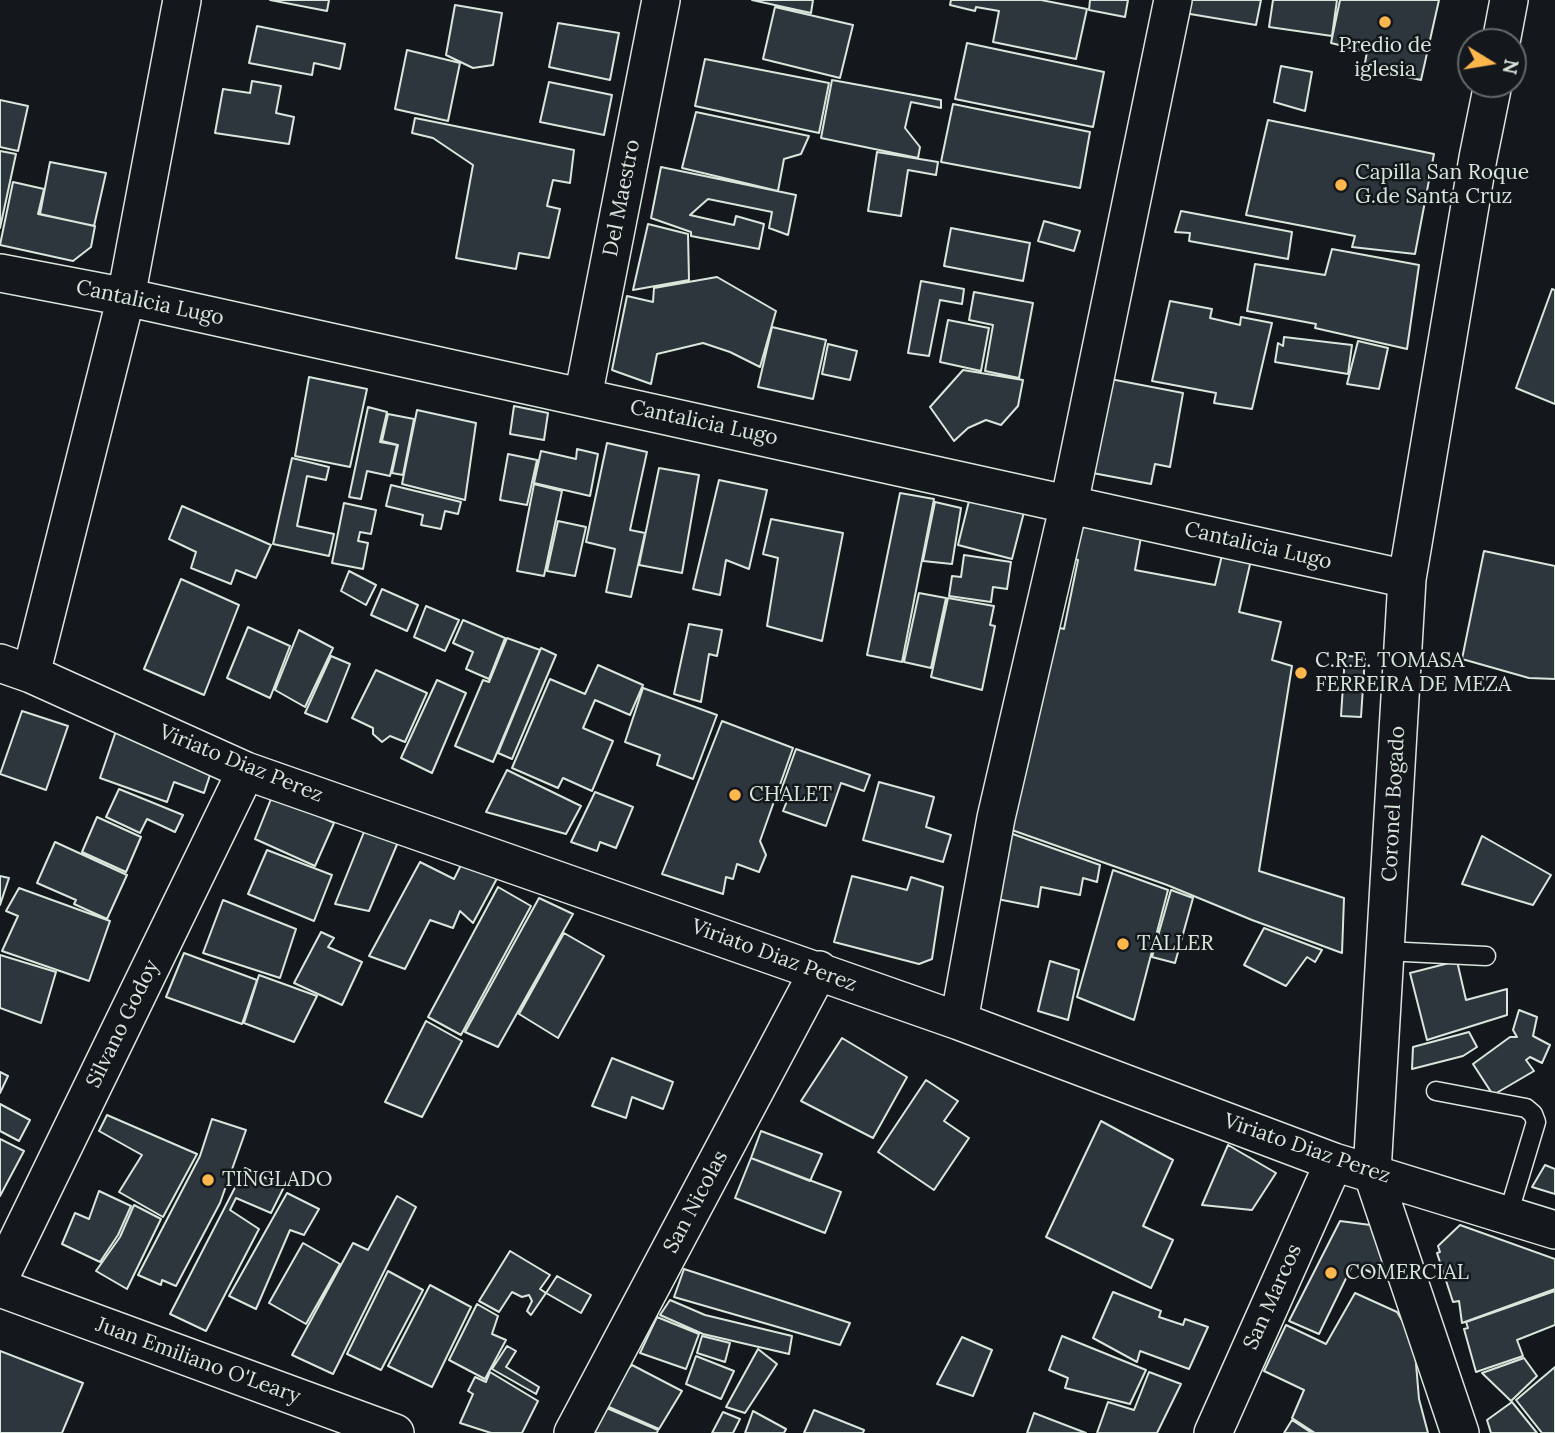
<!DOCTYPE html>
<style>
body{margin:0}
#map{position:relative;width:1555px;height:1433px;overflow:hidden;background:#14181c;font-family:Lora,serif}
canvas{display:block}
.north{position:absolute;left:1457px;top:28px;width:70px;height:70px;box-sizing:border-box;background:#14181c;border:2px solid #626a69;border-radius:50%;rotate:101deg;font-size:19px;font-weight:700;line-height:28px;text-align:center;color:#d8e6dc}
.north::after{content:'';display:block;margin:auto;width:24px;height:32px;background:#ffb74d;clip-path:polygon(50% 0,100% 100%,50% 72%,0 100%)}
</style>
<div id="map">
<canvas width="1555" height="1433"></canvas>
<div class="north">N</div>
</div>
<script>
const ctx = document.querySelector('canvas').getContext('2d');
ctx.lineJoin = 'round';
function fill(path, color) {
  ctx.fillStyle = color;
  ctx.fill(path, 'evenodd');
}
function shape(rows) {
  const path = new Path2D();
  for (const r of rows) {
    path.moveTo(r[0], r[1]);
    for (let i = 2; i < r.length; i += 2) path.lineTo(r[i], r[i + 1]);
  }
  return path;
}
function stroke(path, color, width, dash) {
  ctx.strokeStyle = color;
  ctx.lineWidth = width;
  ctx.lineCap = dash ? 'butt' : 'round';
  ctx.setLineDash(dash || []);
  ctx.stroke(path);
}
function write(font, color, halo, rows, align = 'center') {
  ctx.font = font + ' Lora,serif';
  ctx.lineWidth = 5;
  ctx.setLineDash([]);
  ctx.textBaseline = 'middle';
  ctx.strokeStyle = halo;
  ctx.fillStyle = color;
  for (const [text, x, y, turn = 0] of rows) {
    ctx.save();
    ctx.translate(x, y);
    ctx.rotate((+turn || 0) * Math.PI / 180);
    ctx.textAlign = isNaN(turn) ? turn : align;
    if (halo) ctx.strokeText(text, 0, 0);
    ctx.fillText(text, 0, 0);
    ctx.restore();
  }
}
const building = shape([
 [270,0,329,0,327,11,270,0],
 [752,0,813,0,811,13,752,0],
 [951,0,1041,0,1087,9,1076,59,993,42,999,11,976,7,975,11,950,5,951,0],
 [1090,0,1128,0,1125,17,1089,10,1090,0],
 [1180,0,1261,0,1256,25,1178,12,1180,0],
 [1273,0,1337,0,1332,36,1269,27,1273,0],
 [1340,0,1439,0,1421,80,1364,68,1367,52,1331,43,1340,0],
 [455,5,502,13,493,65,473,68,446,55,455,5],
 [775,7,853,25,840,78,763,59,775,7],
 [558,23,619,33,610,80,549,67,558,23],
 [257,26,345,44,340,69,314,63,312,75,249,63,257,26],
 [967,43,1104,72,1093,127,955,99,967,43],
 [407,50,460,63,448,121,395,109,407,50],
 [705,59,829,83,819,133,695,106,705,59],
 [1281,66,1312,72,1305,111,1274,102,1281,66],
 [832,80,941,100,941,108,911,102,905,128,920,147,918,158,821,138,832,80],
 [252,81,281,86,276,113,294,117,289,144,215,133,223,89,250,93,252,81],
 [549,82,612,95,604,135,540,122,549,82],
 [0,100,28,106,18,151,0,147,0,100],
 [953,104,1090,132,1080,188,941,162,953,104],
 [696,112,809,136,801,154,784,159,778,191,682,168,696,112],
 [415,118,574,150,570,183,553,180,547,206,560,209,549,258,519,253,516,269,456,258,473,165,433,138,412,133,415,118],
 [1268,120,1434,154,1415,254,1352,247,1355,236,1246,215,1268,120],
 [0,151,16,154,0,228,0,151],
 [877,152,938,162,936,175,908,170,901,216,868,211,877,152],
 [50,162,106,173,94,226,40,214,50,162],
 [661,167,796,195,788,235,769,228,772,212,708,199,690,215,734,225,736,216,764,224,759,249,691,236,691,232,651,218,661,167],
 [13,182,44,189,38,214,95,226,91,247,73,261,0,245,13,182],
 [1181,211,1292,232,1288,259,1189,241,1190,233,1175,232,1181,211],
 [1044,221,1080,231,1074,251,1038,241,1044,221],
 [648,224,688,234,689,280,633,290,648,224],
 [951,228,1030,243,1023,281,944,266,951,228],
 [1332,249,1419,265,1407,349,1315,328,1316,324,1247,311,1255,264,1325,275,1332,249],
 [717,277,776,311,760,367,730,352,703,343,657,354,651,384,612,370,627,296,653,302,654,288,717,277],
 [921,281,964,289,962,304,940,300,929,356,908,353,921,281],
 [1552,289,1555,290,1555,404,1516,388,1552,289],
 [974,292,1033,303,1019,378,985,371,993,325,969,320,974,292],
 [1170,301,1212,309,1210,318,1240,325,1241,317,1272,323,1252,409,1214,403,1216,393,1152,381,1170,301],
 [948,320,989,328,981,371,940,362,948,320],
 [772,327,826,340,813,399,758,387,772,327],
 [1284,337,1352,345,1348,374,1275,362,1278,343,1283,346,1284,337],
 [1358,341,1388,348,1379,389,1347,384,1358,341],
 [828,344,857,351,850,380,822,374,828,344],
 [963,370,1023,380,1018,406,1001,425,986,420,968,428,954,441,930,407,963,370],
 [309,377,367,389,350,467,295,456,309,377],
 [1100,377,1183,393,1170,467,1155,464,1151,484,1082,471,1100,377],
 [514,406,548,413,544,440,510,434,514,406],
 [368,407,387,412,380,442,397,445,390,476,367,471,361,499,349,497,368,407],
 [417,410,476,423,465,500,402,484,417,410],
 [388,414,414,419,403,475,392,473,398,445,382,441,388,414],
 [607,443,647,452,630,530,645,533,631,597,606,592,615,549,586,542,607,443],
 [577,449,598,454,590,496,534,483,541,451,576,459,577,449],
 [508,454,537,460,527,505,500,500,508,454],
 [292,458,329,467,326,480,307,476,297,526,334,534,329,556,273,544,292,458],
 [659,468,699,475,682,573,639,565,659,468],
 [719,480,767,490,749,569,726,560,720,595,693,589,719,480],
 [534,484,562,491,544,576,517,571,534,484],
 [391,485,461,502,458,514,445,511,441,529,421,525,423,515,386,506,391,485],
 [900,493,934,499,902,662,867,655,900,493],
 [970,497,1024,512,1012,559,958,545,970,497],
 [935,502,961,508,952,564,923,561,935,502],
 [344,503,376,510,371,534,360,532,358,541,368,543,363,569,332,563,344,503],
 [182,506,271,545,256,578,236,570,231,584,191,568,196,552,169,539,182,506],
 [771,519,843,533,822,641,767,626,778,558,763,554,771,519],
 [1079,520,1141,537,1135,570,1215,585,1222,555,1251,560,1239,612,1281,622,1272,660,1292,666,1259,871,1344,898,1342,953,1252,920,1167,885,1009,829,1047,625,1064,629,1078,560,1060,555,1079,520],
 [558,521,586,527,575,576,547,571,558,521],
 [1484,551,1555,566,1555,679,1529,678,1462,659,1484,551],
 [964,555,1011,562,1007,589,993,587,991,602,949,596,952,576,961,577,964,555],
 [349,571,376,585,366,605,341,591,349,571],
 [181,579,239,605,204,695,144,669,181,579],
 [382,589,418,605,407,631,371,615,382,589],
 [919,593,946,598,931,668,904,662,919,593],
 [948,598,994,606,990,625,995,626,982,690,931,677,948,598],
 [426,606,459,620,445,651,414,637,426,606],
 [463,620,505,638,489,679,466,669,473,652,453,643,463,620],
 [689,624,722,630,717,656,709,654,701,702,674,694,689,624],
 [248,627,290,646,270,698,227,678,248,627],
 [299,630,333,648,305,707,275,690,299,630],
 [507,638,540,650,493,762,455,746,483,680,489,682,507,638],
 [541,648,556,655,512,759,498,753,541,648],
 [331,656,350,664,327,722,305,713,331,656],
 [1345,656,1365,657,1361,717,1341,716,1345,656],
 [598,665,643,685,630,715,595,700,583,728,613,741,592,791,563,778,558,788,512,768,550,679,585,694,598,665],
 [376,670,427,693,405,742,390,736,382,742,373,734,373,728,352,718,376,670],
 [437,680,466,693,432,773,401,758,437,680],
 [643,688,717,715,693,779,657,765,660,755,625,742,643,688],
 [22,711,68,726,46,790,0,774,22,711],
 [722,721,793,748,760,841,766,855,759,872,737,864,733,879,726,877,723,894,662,874,722,721],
 [117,728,214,763,204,793,174,782,167,802,100,778,117,728],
 [796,749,870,775,864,791,841,783,826,826,783,811,789,796,780,793,796,749],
 [507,770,581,806,566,834,486,812,507,770],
 [879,782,934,797,926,827,951,835,943,862,863,840,879,782],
 [119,789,183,815,175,832,147,819,140,833,106,817,119,789],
 [595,792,633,807,616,848,600,842,597,851,571,842,595,792],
 [273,794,334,823,315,866,255,839,273,794],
 [97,817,141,837,126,872,82,852,97,817],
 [368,822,401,835,369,911,335,904,368,822],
 [1007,832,1100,865,1097,882,1083,878,1080,895,1041,887,1038,907,992,898,1007,832],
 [1482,836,1551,875,1533,905,1462,884,1482,836],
 [55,842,127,875,107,919,74,904,76,900,37,883,55,842],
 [267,850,332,875,314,921,248,894,267,850],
 [465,857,501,871,473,923,460,911,453,928,430,920,405,969,369,956,420,862,454,879,465,857],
 [1113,870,1168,890,1134,1020,1077,997,1113,870],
 [0,876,9,878,0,905,0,876],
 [852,876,907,890,911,877,943,887,932,959,919,964,834,942,852,876],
 [498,887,531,906,461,1035,428,1017,498,887],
 [19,888,110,921,89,981,2,951,18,916,6,911,19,888],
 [1171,890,1193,898,1175,963,1152,957,1171,890],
 [539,898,573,914,498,1047,465,1032,539,898],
 [223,900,296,929,280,978,203,953,223,900],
 [1264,928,1322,950,1315,962,1307,957,1286,986,1244,965,1264,928],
 [321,932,334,938,328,947,362,962,342,1005,294,983,321,932],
 [564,933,604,956,558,1038,519,1014,564,933],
 [184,953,257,980,242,1024,166,997,184,953],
 [0,955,56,972,41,1023,0,1008,0,955],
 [1050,961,1079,970,1068,1020,1038,1011,1050,961],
 [1457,961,1466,1000,1507,989,1507,1015,1427,1040,1410,973,1457,961],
 [259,975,317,996,294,1042,244,1023,259,975],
 [1519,1010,1537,1017,1533,1036,1550,1045,1542,1063,1530,1057,1526,1060,1534,1071,1493,1095,1473,1064,1510,1037,1517,1037,1513,1030,1519,1010],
 [426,1021,462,1041,422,1117,385,1102,426,1021],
 [1469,1032,1477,1047,1463,1056,1412,1069,1413,1047,1469,1032],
 [842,1038,907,1077,873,1138,801,1101,842,1038],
 [612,1058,673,1082,663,1109,632,1097,626,1118,592,1106,612,1058],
 [0,1072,8,1076,0,1093,0,1072],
 [926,1080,958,1101,944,1121,969,1138,934,1190,878,1152,926,1080],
 [0,1104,30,1120,19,1141,0,1131,0,1104],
 [107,1115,197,1154,163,1217,119,1192,142,1155,99,1131,107,1115],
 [212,1119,246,1130,220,1203,176,1286,162,1280,161,1285,138,1275,200,1156,212,1119],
 [1101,1121,1173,1160,1143,1226,1173,1240,1151,1288,1046,1237,1101,1121],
 [761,1131,822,1154,810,1181,751,1158,761,1131],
 [0,1139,24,1151,0,1196,0,1139],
 [1228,1145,1276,1173,1252,1210,1202,1205,1228,1145],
 [751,1158,841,1192,825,1233,735,1198,751,1158],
 [1545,1165,1555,1169,1555,1194,1532,1187,1545,1165],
 [245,1168,284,1187,271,1213,236,1198,230,1210,259,1229,206,1331,170,1314,245,1168],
 [99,1191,131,1206,118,1235,100,1262,62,1244,75,1213,89,1219,99,1191],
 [287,1193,319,1209,304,1235,290,1230,256,1309,229,1296,287,1193],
 [397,1196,416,1207,333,1374,292,1355,353,1243,368,1250,397,1196],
 [134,1205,161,1219,127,1289,96,1271,120,1237,134,1205],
 [1340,1221,1378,1226,1392,1282,1353,1264,1319,1334,1289,1321,1340,1221],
 [1460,1225,1555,1259,1555,1289,1462,1323,1459,1301,1453,1302,1437,1253,1440,1252,1438,1246,1460,1225],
 [303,1243,340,1264,306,1324,269,1303,303,1243],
 [510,1251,550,1275,540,1289,546,1293,531,1315,527,1311,532,1301,529,1295,522,1297,512,1292,499,1312,479,1301,510,1251],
 [684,1269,850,1323,840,1345,674,1297,684,1269],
 [388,1271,423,1290,381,1370,347,1354,388,1271],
 [557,1276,591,1295,581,1313,546,1293,557,1276],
 [430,1285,471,1307,432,1387,388,1366,430,1285],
 [1555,1291,1555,1325,1517,1340,1523,1356,1476,1372,1464,1329,1468,1328,1466,1322,1555,1291],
 [1113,1292,1161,1311,1159,1317,1183,1325,1185,1319,1208,1327,1189,1369,1140,1351,1137,1362,1093,1338,1113,1292],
 [1355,1293,1397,1312,1414,1340,1419,1399,1428,1433,1315,1433,1292,1418,1304,1390,1264,1371,1286,1325,1326,1344,1355,1293],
 [670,1300,705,1315,792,1336,789,1354,703,1334,660,1315,670,1300],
 [477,1304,498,1316,492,1334,506,1340,485,1379,449,1360,477,1304],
 [657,1317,699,1334,686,1369,640,1353,657,1317],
 [702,1336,730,1343,725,1362,697,1353,702,1336],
 [1062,1336,1146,1370,1130,1404,1065,1388,1068,1378,1049,1370,1062,1336],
 [962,1337,992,1350,973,1396,937,1384,962,1337],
 [507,1346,516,1351,506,1367,539,1387,536,1394,492,1369,507,1346],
 [758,1349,777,1364,745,1413,726,1407,758,1349],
 [0,1351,83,1383,62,1433,0,1433,0,1351],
 [696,1356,734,1371,721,1399,686,1384,696,1356],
 [1524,1358,1537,1376,1511,1401,1482,1373,1524,1358],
 [632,1365,682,1391,659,1429,602,1404,609,1387,632,1365],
 [1555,1367,1555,1433,1542,1433,1516,1400,1555,1367],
 [490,1372,538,1401,522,1433,491,1433,460,1423,473,1394,468,1391,475,1377,486,1382,490,1372],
 [1149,1372,1181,1384,1157,1433,1097,1433,1108,1402,1134,1410,1149,1372],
 [1512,1402,1537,1433,1491,1433,1487,1420,1512,1402],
 [602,1406,658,1430,657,1433,589,1433,602,1406],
 [814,1410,864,1430,863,1433,804,1433,814,1410],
 [753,1411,786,1429,784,1433,745,1433,753,1411],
 [723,1412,740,1419,733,1433,712,1433,723,1412],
 [1034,1413,1086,1433,1027,1433,1034,1413],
 [1292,1420,1312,1433,1284,1433,1292,1420]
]);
const lane = shape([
 [1385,951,1486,956],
 [1436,1091,1526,1108,1533,1114,1536,1122,1508,1215]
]);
const street = shape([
 [1501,42,1509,0],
 [0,273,126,297,1407,579],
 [583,397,661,0],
 [0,663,31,674,246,771,959,1021,1334,1162,1555,1230],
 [31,674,126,297,182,0],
 [959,1021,996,818,1069,504,1173,0],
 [0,1277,246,771],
 [0,1288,395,1433],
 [573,1433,819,970],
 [1213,1433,1334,1162],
 [1460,1433,1372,1172,1407,579,1478,158,1493,84]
]);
const markers = [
 [1385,22,7,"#ffb74d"],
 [1341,185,7,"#ffb74d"],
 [1301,673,7,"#ffb74d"],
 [735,795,7,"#ffb74d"],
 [1123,944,7,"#ffb74d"],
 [208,1180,7,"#ffb74d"],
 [1331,1273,7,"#ffb74d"]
];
const poiNames = [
 ["Predio de",1385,46,"center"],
 ["iglesia",1385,70,"center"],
 ["Capilla San Roque",1355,173],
 ["G.de Santa Cruz",1355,197],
 ["C.R.E. TOMASA",1315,661],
 ["FERREIRA DE MEZA",1315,685],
 ["CHALET",749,795],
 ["TALLER",1137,944],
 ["TINGLADO",222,1180],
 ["COMERCIAL",1345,1273]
];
const streetNames = [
 ["Del Maestro",622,198,-79],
 ["Cantalicia Lugo",150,303,12],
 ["Cantalicia Lugo",704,423,12],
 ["Cantalicia Lugo",1258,546,13],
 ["Viriato Diaz Perez",241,764,22],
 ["Coronel Bogado",1394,804,-87],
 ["Viriato Diaz Perez",774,956,20],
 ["Silvano Godoy",123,1024,-64],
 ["Viriato Diaz Perez",1307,1149,19],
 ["San Nicolas",696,1202,-62],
 ["San Marcos",1273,1297,-66],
 ["Juan Emiliano O'Leary",198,1361,20]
];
fill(building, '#2c363c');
stroke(building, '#d8e6dc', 2);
stroke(lane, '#d8e6dc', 21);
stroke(street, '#d8e6dc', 40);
stroke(lane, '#14181c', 18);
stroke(street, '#14181c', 37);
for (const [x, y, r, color] of markers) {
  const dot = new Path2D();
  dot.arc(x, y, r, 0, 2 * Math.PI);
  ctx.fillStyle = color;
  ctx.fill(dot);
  stroke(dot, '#14181c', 2.5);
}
write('21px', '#d8e6dc', '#14181c', poiNames, 'left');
write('21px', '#d8e6dc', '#14181c', streetNames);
</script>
